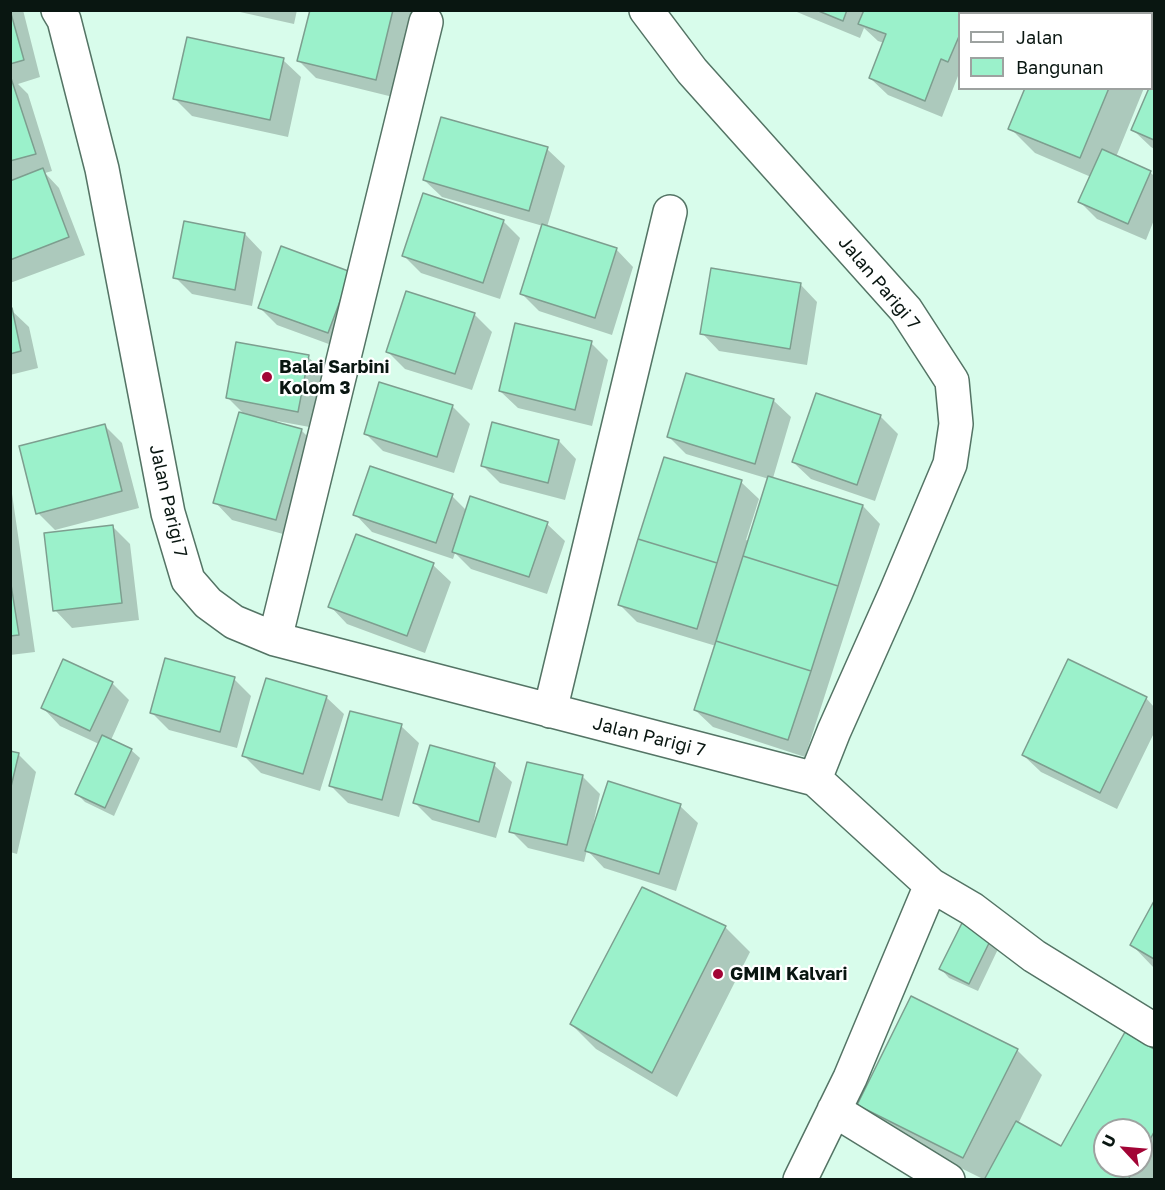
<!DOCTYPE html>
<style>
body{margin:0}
#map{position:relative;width:1165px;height:1190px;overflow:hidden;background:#d8fceb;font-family:"Golos Text",sans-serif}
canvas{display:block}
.frame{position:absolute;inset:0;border:12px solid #091611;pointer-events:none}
.legend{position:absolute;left:958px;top:12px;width:195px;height:78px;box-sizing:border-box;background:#fff;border:2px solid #9da2a0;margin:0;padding:8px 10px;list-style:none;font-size:18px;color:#091611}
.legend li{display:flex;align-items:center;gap:12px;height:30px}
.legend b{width:30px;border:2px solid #9da2a0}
.north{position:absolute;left:1093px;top:1118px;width:60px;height:60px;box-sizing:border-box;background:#fff;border:2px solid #9da2a0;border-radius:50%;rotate:296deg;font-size:16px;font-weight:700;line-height:24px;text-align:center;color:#091611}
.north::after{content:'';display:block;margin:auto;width:21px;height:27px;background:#a20435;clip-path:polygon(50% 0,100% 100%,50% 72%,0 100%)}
</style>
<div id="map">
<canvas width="1165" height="1190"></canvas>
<div class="frame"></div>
<ul class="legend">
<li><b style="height:8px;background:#fff"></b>Jalan</li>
<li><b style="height:16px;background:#9bf1cb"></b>Bangunan</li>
</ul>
<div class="north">U</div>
</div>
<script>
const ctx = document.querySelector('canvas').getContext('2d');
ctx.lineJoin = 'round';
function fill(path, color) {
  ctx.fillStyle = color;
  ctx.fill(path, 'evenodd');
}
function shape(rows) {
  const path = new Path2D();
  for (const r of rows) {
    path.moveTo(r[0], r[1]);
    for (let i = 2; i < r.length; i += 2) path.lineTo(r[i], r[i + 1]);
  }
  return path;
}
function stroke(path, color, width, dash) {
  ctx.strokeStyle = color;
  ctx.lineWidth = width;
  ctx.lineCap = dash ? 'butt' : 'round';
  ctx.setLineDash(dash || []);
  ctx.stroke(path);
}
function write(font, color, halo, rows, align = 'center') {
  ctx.font = font + ' "Golos Text",sans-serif';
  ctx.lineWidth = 4.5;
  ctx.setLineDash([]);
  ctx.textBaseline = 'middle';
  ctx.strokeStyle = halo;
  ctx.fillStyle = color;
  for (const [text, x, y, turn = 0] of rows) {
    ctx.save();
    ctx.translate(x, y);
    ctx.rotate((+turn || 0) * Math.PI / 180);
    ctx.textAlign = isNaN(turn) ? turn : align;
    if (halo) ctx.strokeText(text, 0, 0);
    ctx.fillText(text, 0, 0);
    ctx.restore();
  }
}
const shadow = shape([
 [10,10,23,10,40,77,18,84,28,94,52,171,45,173,59,188,85,255,10,283],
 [231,10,297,10,294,24],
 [312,10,415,10,393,97,316,78,299,61],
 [792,10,971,10,974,14,960,14,960,76,958,76,942,117,888,95,870,78,884,43,878,41,864,28,860,38],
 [1059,10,1154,10,1154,63,1152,71,1152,14,1058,14],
 [283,60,301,77,288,137,192,116,175,99],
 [1154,80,1154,149,1151,147,1133,130],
 [1026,88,1144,88,1116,157,1150,172,1154,176,1154,220,1146,240,1097,219,1080,202,1091,177,1035,153,1010,128],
 [547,149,565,166,547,227,616,249,633,267,612,335,539,311,521,293,543,226,442,197,424,180],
 [503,221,520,238,500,299,421,273,403,255],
 [245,234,262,252,252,306,192,294,175,277],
 [350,273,345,350,277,325,260,308],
 [800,284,817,302,807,365,719,351,702,333],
 [10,309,29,327,38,368,10,375],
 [474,314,492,332,472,390,405,369,387,351],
 [591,343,608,360,592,426,518,408,500,391],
 [308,357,326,374,315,428,277,421,276,423,301,430,319,448,294,537,232,520,215,502,245,415,227,397],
 [817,395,881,417,898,434,875,501,811,479,793,462],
 [773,400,791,417,773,478,863,506,880,524,805,757,713,727,695,710,716,646,637,622,620,605,741,482,759,499,746,540,749,541,769,479,686,454,668,436],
 [452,406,470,424,454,473,383,451,366,434],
 [105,426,122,443,139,508,55,530,38,513],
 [559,441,576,459,565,500,500,483,482,465],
 [10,480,35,652,10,655],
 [452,496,467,511,471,498,547,524,565,541,547,594,471,569,455,553,453,559,372,532,355,514],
 [112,526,130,544,139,620,72,628,55,610],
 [433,565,451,582,425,653,347,624,330,606],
 [234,679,251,696,237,748,169,730,151,712],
 [112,683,129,700,111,740,131,750,140,758,114,816,85,802,77,794,99,744,60,726,43,708],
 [326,697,344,714,320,791,261,773,244,756],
 [1146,698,1154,707,1154,733,1117,809,1041,772,1023,755],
 [401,726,419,743,399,817,348,803,331,786],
 [10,752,18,754,36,772,17,854,10,852],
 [528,764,583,777,600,794,593,825,595,826,680,806,698,823,676,891,604,868,587,850,584,862,528,848,511,831],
 [494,765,512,782,496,838,432,820,415,803],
 [1154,904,1154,968,1132,945],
 [725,927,750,952,677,1097,596,1049,571,1024],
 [991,939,999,947,978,991,949,978,941,969],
 [1126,1035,1154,1051,1154,1180,985,1180,884,1130,859,1105,1017,1050,1042,1075,1018,1124,1061,1149],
 [1105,1130,1141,1130,1141,1166,1105,1166]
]);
const building = shape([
 [10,10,24,60,10,64,10,10],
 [310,10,393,10,376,80,297,61,310,10],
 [816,10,847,10,843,21,816,10],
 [864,10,969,10,968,14,960,14,960,34,948,62,941,59,925,101,869,78,886,34,858,24,864,10],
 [1057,10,1141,10,1140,14,1056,14,1057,10],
 [187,37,284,58,270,120,173,99,187,37],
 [10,75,36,154,10,161,10,75],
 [1154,76,1154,140,1131,130,1149,88,1152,88,1152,83,1154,76],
 [1025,88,1109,88,1080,158,1008,129,1025,88],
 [441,117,548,147,529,211,423,180,441,117],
 [1102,149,1151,171,1128,224,1078,202,1102,149],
 [43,168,69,237,10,260,10,181,43,168],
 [423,193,504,220,483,283,402,256,423,193],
 [184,221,245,233,235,290,173,278,184,221],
 [542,224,617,248,595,318,520,294,542,224],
 [281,246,351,272,328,333,258,308,281,246],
 [711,268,801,283,790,349,700,334,711,268],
 [406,291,475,313,455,374,386,352,406,291],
 [10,308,12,308,21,351,10,354,10,308],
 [515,323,592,341,575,410,499,391,515,323],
 [236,342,309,355,298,412,226,398,236,342],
 [686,373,774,399,755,464,667,437,686,373],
 [379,382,453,405,437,457,364,434,379,382],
 [816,393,881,415,857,485,792,462,816,393],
 [239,412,302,429,276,520,213,503,239,412],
 [492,422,559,440,548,483,481,466,492,422],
 [105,424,122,491,36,514,19,446,105,424],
 [664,457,742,480,717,563,638,539,664,457],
 [370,466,453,494,436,543,353,515,370,466],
 [768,476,863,505,838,586,743,556,768,476],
 [470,496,548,522,529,577,452,552,470,496],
 [113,525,122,603,53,611,44,533,113,525],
 [356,534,434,563,407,636,328,607,356,534],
 [638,539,717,563,697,629,618,605,638,539],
 [743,556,838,586,811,671,716,641,743,556],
 [10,578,19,635,10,636,10,578],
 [716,641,811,671,788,740,694,710,716,641],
 [165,658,235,677,220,732,150,713,165,658],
 [63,659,113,682,90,731,41,708,63,659],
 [1068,659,1147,697,1100,793,1022,755,1068,659],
 [266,678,327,696,303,774,242,756,266,678],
 [350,711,402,724,382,800,329,786,350,711],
 [102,735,132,749,105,808,75,794,102,735],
 [430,745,495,763,479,822,413,803,430,745],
 [10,751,19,753,10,791,10,751],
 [527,762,583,775,567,845,509,832,527,762],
 [608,781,681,804,659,874,585,851,608,781],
 [642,887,726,926,652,1073,570,1024,642,887],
 [1154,901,1154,959,1130,945,1154,901],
 [962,923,992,937,969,984,939,969,962,923],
 [911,996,1018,1049,963,1158,857,1105,911,996],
 [1125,1032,1154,1049,1154,1132,1141,1156,1141,1130,1105,1130,1105,1166,1135,1166,1128,1180,984,1180,1016,1121,1061,1146,1125,1032]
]);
const minor = shape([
 [58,10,64,20,102,169,168,513,188,580,208,603,234,622,275,639,815,779,834,731,896,592,950,464,956,424,952,381,906,310,692,71,646,10],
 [275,639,426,22],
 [550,711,670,212],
 [815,779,931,885,972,909,1034,956,1154,1030],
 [834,1110,948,1180],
 [800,1180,850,1078,931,885]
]);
const markers = [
 [267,377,6,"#a20435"],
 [718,974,6,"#a20435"]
];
const streetNames = [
 ["Jalan Parigi 7",879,283,50],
 ["Jalan Parigi 7",168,501,77],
 ["Jalan Parigi 7",649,737,14]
];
const poiNames = [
 ["Balai Sarbini",279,367],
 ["Kolom 3",279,388],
 ["GMIM Kalvari",730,974]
];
fill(shadow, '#0003');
fill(building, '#9bf1cb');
stroke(building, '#7d9e8f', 1.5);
stroke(minor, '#547465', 36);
stroke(minor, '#fff', 33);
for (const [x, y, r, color] of markers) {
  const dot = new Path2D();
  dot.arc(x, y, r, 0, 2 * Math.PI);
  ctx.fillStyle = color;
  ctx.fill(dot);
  stroke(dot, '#fff', 2);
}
write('18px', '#091611', '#fff', streetNames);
write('bold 18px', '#091611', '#fff', poiNames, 'left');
</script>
